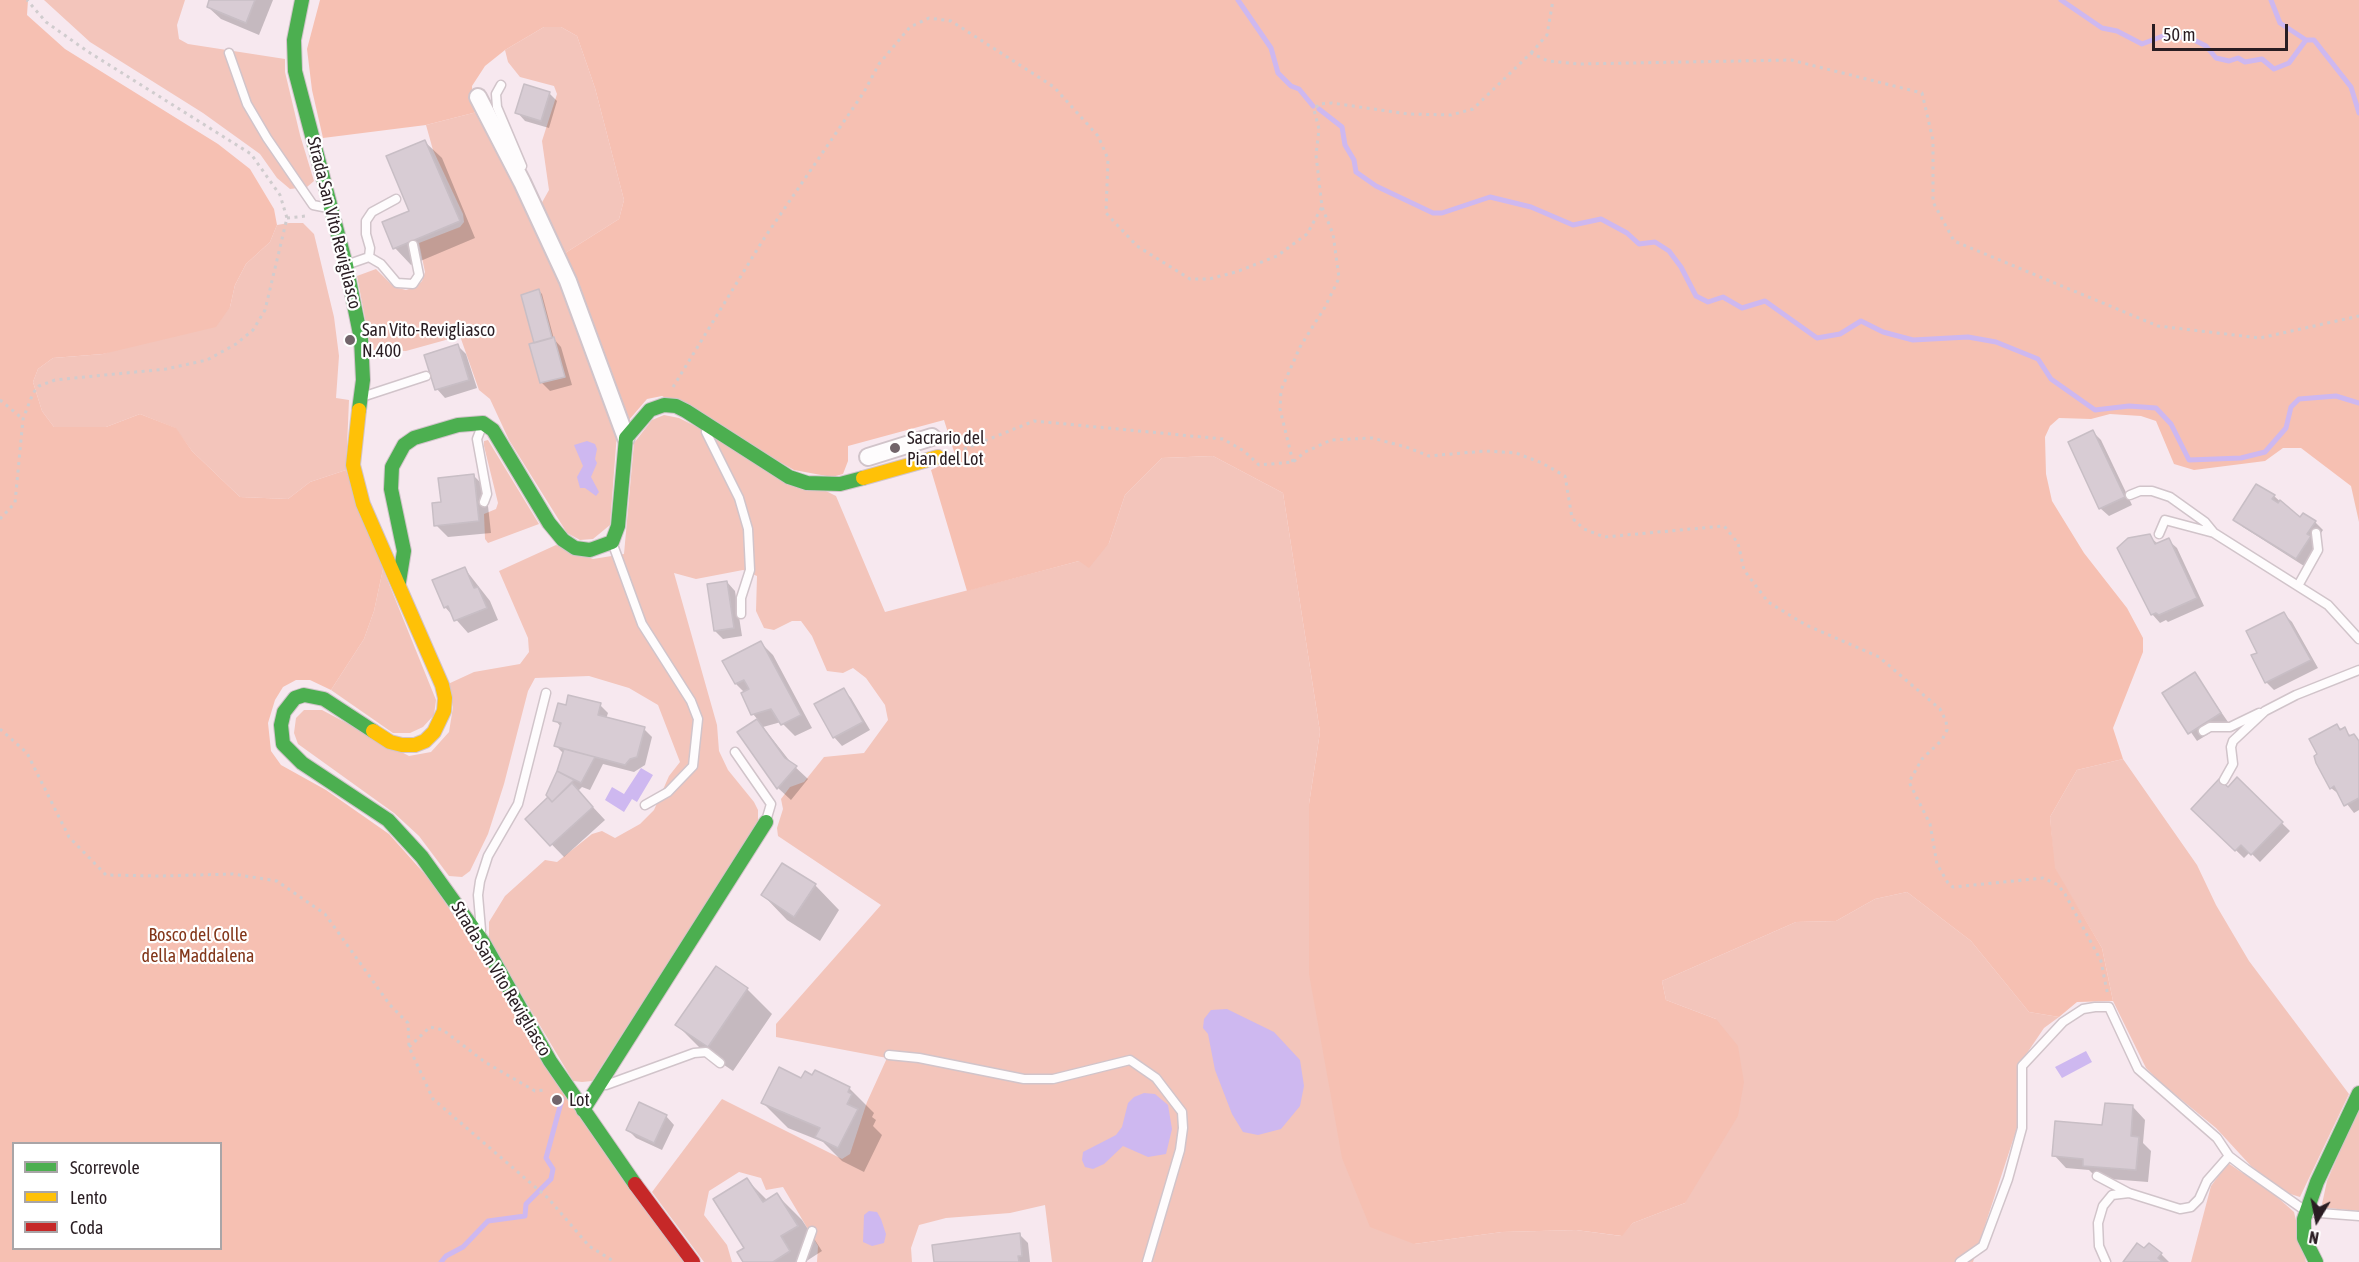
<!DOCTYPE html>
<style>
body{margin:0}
#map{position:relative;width:2359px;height:1262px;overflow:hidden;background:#f7e8ef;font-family:"Asap Condensed",sans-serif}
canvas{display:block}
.legend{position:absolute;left:12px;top:1142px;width:210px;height:108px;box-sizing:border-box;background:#fff;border:2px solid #a9a5a7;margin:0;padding:8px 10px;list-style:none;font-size:18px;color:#291d22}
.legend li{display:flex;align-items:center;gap:12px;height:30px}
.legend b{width:30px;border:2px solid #a9a5a7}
.north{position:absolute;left:2287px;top:1190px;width:60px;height:60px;-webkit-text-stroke:4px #fff;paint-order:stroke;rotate:190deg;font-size:16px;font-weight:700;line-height:24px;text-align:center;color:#291d22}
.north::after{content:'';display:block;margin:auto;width:21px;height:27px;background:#291d22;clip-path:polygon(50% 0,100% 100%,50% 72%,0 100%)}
.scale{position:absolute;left:2152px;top:24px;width:136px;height:27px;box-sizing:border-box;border:3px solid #291d22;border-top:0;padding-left:8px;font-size:18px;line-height:21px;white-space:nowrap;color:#291d22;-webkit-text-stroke:4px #fff;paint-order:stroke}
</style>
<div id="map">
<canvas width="2359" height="1262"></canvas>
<ul class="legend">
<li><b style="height:8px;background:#4caf50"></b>Scorrevole</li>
<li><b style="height:8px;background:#ffc107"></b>Lento</li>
<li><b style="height:8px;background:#c62828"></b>Coda</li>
</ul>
<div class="north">N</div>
<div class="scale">50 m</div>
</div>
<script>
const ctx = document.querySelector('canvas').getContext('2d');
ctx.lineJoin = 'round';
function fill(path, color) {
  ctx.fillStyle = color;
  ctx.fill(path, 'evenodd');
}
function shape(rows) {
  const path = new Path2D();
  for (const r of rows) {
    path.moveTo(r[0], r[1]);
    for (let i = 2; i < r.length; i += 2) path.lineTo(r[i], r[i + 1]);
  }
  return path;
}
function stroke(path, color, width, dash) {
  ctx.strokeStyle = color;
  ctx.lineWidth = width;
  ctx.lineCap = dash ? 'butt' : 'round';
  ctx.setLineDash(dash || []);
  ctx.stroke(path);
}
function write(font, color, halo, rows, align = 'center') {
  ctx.font = font + ' "Asap Condensed",sans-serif';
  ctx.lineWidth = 4.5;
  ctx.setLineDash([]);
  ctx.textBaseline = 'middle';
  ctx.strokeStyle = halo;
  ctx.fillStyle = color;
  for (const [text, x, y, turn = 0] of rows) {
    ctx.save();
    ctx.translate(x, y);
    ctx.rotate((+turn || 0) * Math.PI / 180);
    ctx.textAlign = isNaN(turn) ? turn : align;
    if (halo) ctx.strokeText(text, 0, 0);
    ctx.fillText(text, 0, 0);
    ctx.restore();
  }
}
const green = shape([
 [44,0,185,0,177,25,179,39,188,44,285,59,285,72,300,135,314,181,307,187,290,189,277,178,260,154,203,113,90,42],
 [544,27,561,27,577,36,595,88,624,200,619,219,562,255,540,206,549,190,542,141,557,94,554,86,520,77,508,62,505,50],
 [477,112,488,127,572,300,617,433,610,525,593,539,580,540,567,533,509,440,490,399,479,390,460,336,406,351,371,350,357,276,376,269,394,287,406,290,416,287,422,281,425,272,419,243,460,227,464,222,463,214,433,150,426,125],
 [289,223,303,223,314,234,334,317,339,356,336,398,349,400,346,470,310,482,288,499,240,497,192,451,175,428,140,414,106,427,54,427,42,411,33,382,38,369,53,358,103,354,230,307,235,285,246,264,270,242,277,225],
 [664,415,679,418,836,496,885,612,1079,561,1109,543,1125,495,1162,458,1213,456,1283,493,1320,732,1309,804,1414,1244,1502,1232,1576,1230,1621,1236,1633,1223,1685,1203,1716,1019,1666,1000,1662,981,1796,922,1836,921,1875,899,1907,892,1971,941,2029,1012,2059,1017,2044,1028,2017,1068,2017,1128,1973,1262,1052,1262,1045,1205,1010,1213,946,1218,919,1225,911,1248,912,1262,817,1262,818,1246,783,1187,766,1190,761,1178,739,1172,709,1191,704,1215,727,1245,732,1262,704,1262,652,1192,722,1099,842,1159,850,1154,867,1102,887,1058,776,1037,776,1024,881,905,778,836,777,828,783,809,781,799,790,787,804,782,824,757,864,753,888,720,885,705,866,678,853,668,843,673,827,671,812,636,801,621,792,621,774,630,764,628,756,611,757,576,743,570,696,579,674,573,717,725,719,751,728,770,754,802,758,810,758,823,592,1081,582,1082,573,1081,489,940,489,922,505,896,545,860,557,862,592,834,602,831,615,838,640,824,654,810,669,776,680,762,658,705,629,688,589,676,535,678,528,691,504,784,488,834,470,871,462,877,449,876,419,836,394,813,298,744,294,733,296,718,304,710,322,710,409,756,431,752,449,732,453,707,448,684,474,672,520,664,529,652,528,638,499,571,556,545,593,559,624,554,634,443,652,420],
 [488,440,539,524,488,543,485,539,484,514,496,509,498,503,484,446,484,441],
 [383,569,436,700,434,715,423,727,410,733,393,733,331,690,364,639,374,611],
 [2123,759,2197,865,2216,905,2249,961,2349,1094,2300,1197,2287,1193,2251,1166,2216,1128,2161,1083,2146,1068,2113,1001,2102,948,2054,868,2050,817,2077,770],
 [2359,1107,2359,1211,2327,1208,2322,1204,2327,1181],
 [2228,1163,2276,1196,2294,1212,2306,1262,2191,1262,2211,1186]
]);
const forest = shape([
 [0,0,28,0,27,15,65,49,218,144,250,169,274,209,277,225,270,242,246,264,235,285,230,307,216,327,103,354,53,358,38,369,33,382,42,411,54,427,106,427,140,414,176,428,192,451,240,497,288,499,310,482,346,470,383,569,374,611,364,639,331,690,310,680,296,680,283,687,275,700,268,723,271,751,281,765,326,790,389,834,430,880,685,1262,0,1262],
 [14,1144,220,1144,220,1248,14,1248],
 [320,0,2359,0,2359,522,2351,486,2301,448,2283,448,2265,461,2194,470,2174,464,2156,421,2141,416,2110,414,2091,419,2059,418,2050,426,2045,437,2046,474,2052,501,2084,553,2127,608,2143,638,2143,652,2113,728,2123,759,2077,770,2050,817,2055,868,2102,948,2113,1001,2077,1002,2059,1017,2029,1012,1971,941,1907,892,1875,899,1836,921,1796,922,1662,981,1666,1000,1716,1019,1738,1046,1744,1082,1738,1116,1685,1203,1633,1223,1622,1236,1576,1230,1502,1232,1414,1244,1370,1227,1342,1158,1309,974,1309,804,1320,732,1283,493,1213,456,1162,458,1125,495,1109,543,1089,568,1079,561,967,591,931,470,956,458,944,420,848,446,848,461,843,474,832,477,794,470,662,396,647,399,629,420,624,418,562,255,619,219,624,200,595,88,577,36,561,27,544,27,505,50,485,66,472,86,473,103,477,112,426,125,323,138,312,90,307,49]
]);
const water = shape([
 [587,441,595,444,597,449,595,459,597,463,591,477,599,492,596,496,585,488,580,488,577,477,583,466,574,445],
 [641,768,653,775,637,802,632,799,624,812,605,800,612,787,624,794],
 [1227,1009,1274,1032,1300,1060,1304,1086,1300,1106,1281,1129,1258,1135,1243,1132,1232,1114,1215,1070,1208,1034,1203,1028,1204,1019,1211,1010],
 [2086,1051,2092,1062,2062,1078,2055,1067],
 [1144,1093,1155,1094,1168,1105,1172,1129,1166,1154,1148,1157,1123,1146,1104,1164,1093,1169,1085,1167,1082,1160,1083,1152,1116,1135,1122,1127,1128,1103,1134,1097],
 [869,1211,877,1212,881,1219,886,1234,884,1243,872,1246,863,1242,864,1215]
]);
const shadow = shape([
 [211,0,273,0,259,35,221,19,208,7],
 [549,93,557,101,549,128,525,121,517,112],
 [425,142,442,158,475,238,411,265,395,248,411,212],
 [538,290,542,294,554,339,561,347,572,385,550,391,542,383,531,345,536,344],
 [458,346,466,354,477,388,445,398,437,389],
 [2093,432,2101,440,2132,505,2109,516,2100,508],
 [473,475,486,488,491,533,448,537,436,525,443,503],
 [2274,496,2301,520,2315,522,2323,530,2315,542,2318,545,2304,566,2243,527,2235,519],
 [2149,536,2158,544,2168,540,2177,548,2204,606,2168,622,2166,620,2160,623,2152,614],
 [465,569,490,601,498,620,468,633,445,607],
 [727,582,735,591,742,636,723,639,715,631],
 [2284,614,2292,622,2318,668,2274,690,2266,682,2259,654],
 [761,643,773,655,812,728,795,736,781,722,763,727,792,764,808,779,791,800,778,788,739,733,758,720,753,714,745,693,736,684],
 [2195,674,2228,722,2197,741,2164,693],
 [843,690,851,698,870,730,842,746,834,737],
 [600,705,608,713,606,719,644,729,652,737,645,765,634,772,603,764,590,790,582,787,578,791,605,820,564,857,527,819,550,797,547,795,564,754,556,746,561,727,555,720,567,707],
 [2337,726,2359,741,2359,810,2354,813,2340,795,2331,788],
 [2237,779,2290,831,2260,862,2250,852,2244,858,2193,809,2228,789],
 [815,885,839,910,820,941,787,920,763,895],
 [716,968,747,989,772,1014,733,1071,702,1050,677,1025],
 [802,1080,849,1088,874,1113,872,1117,876,1120,873,1126,882,1135,864,1172,842,1161,823,1142,788,1128,763,1103],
 [2133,1107,2145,1120,2143,1143,2151,1151,2148,1182,2097,1178,2089,1170,2066,1168,2054,1155],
 [666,1116,674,1125,662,1150,636,1138,628,1130],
 [747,1180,768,1201,777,1195,802,1220,822,1251,805,1262,745,1262],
 [1020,1235,1028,1243,1030,1262,935,1262],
 [2145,1250,2161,1254,2169,1262,2124,1262]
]);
const stream = shape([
 [1238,0,1271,48,1278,73,1291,86,1299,89,1313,106],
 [2061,0,2102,28,2117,31,2142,44,2163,36,2190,38,2206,46,2216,58,2229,61,2238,58,2245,62,2262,59,2274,69,2289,63,2306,40,2314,40,2351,87,2359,113],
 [2271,0,2280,23,2306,40],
 [1319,109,1342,127,1345,145,1354,160,1356,172,1376,186,1433,213,1442,213,1490,197,1531,207,1573,225,1601,219,1627,233,1639,244,1655,242,1669,251,1681,267,1696,296,1708,302,1723,297,1742,308,1765,301,1817,338,1840,334,1861,321,1883,332,1913,340,1968,337,1996,342,2038,359,2051,379,2095,410,2129,406,2156,408,2171,424,2189,460,2241,458,2265,452,2286,428,2291,407,2299,399,2336,396,2359,403],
 [441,1262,446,1256,463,1247,488,1221,525,1216,526,1204,551,1179,553,1169,546,1158,562,1099]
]);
const building = shape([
 [209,0,255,0,246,23,207,7,209,0],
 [524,84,550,92,541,121,515,113,524,84],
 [425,140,460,221,393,249,382,222,409,211,386,156,425,140],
 [539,289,552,338,534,343,521,295,539,289],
 [554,337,565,377,540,383,529,344,554,337],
 [458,344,469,380,435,390,424,355,458,344],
 [2093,430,2125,497,2099,509,2068,442,2093,430],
 [474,474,479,521,434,526,432,503,441,502,438,478,474,474],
 [2256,484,2275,495,2272,499,2278,503,2280,500,2300,517,2303,513,2316,521,2307,534,2311,536,2296,559,2233,520,2256,484],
 [2150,534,2155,544,2169,538,2197,598,2159,615,2156,613,2151,615,2117,548,2128,538,2150,534],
 [465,567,474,588,478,587,487,608,454,621,448,606,444,608,432,580,465,567],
 [727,581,734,628,714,631,707,584,727,581],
 [2284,612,2311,660,2265,683,2251,655,2257,653,2246,631,2284,612],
 [761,641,801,715,781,725,771,709,751,715,741,693,749,689,744,680,735,684,722,661,761,641],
 [2195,672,2221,713,2188,734,2162,693,2195,672],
 [844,688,863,722,833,738,814,704,844,688],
 [568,695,601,703,598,715,645,727,637,757,630,759,625,765,554,746,561,723,553,721,558,703,566,705,568,695],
 [757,719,785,758,797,766,777,789,737,732,757,719],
 [2337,724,2340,730,2345,727,2349,736,2354,734,2359,741,2359,798,2344,806,2334,786,2330,789,2316,763,2314,756,2317,754,2309,739,2337,724],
 [564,749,595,757,581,783,557,771,564,749],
 [557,771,574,780,552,802,546,795,557,771],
 [2237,777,2283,822,2251,855,2241,845,2235,851,2191,809,2219,779,2228,787,2237,777],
 [572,783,593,807,550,846,525,819,548,797,552,802,572,783],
 [782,863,816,884,794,917,761,895,782,863],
 [716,966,748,988,708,1047,675,1025,716,966],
 [779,1067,801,1078,805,1071,812,1075,815,1070,850,1087,848,1092,852,1094,847,1104,858,1109,838,1148,815,1137,820,1128,761,1103,779,1067],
 [639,1102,667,1115,654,1143,626,1130,639,1102],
 [2105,1103,2133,1105,2131,1136,2139,1137,2136,1170,2083,1166,2083,1159,2052,1156,2055,1121,2102,1125,2105,1103],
 [747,1178,763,1202,777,1193,798,1226,781,1236,790,1251,773,1262,743,1262,737,1252,744,1248,713,1199,747,1178],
 [1020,1233,1022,1256,1018,1256,1019,1262,934,1262,932,1245,1020,1233],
 [2137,1243,2144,1248,2149,1243,2162,1253,2158,1258,2163,1262,2123,1262,2137,1243]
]);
const path = shape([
 [1531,53,1547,35,1553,0],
 [287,218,306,216],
 [673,387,763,240,864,92,879,64,910,27,929,18,951,21,1054,87,1098,136,1108,159,1106,213,1137,246,1190,279,1209,279,1236,272,1277,256,1307,234,1322,207],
 [0,400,23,419],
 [957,452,1034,421,1223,439,1244,451,1259,465,1293,462,1305,452,1331,440,1372,438,1406,447,1429,456,1485,451,1516,453,1542,463,1565,476,1572,518,1584,529,1604,537,1724,526,1738,543,1744,570,1768,602,1806,625,1879,657,1940,709,1946,721,1947,730,1942,740,1922,759,1909,782,1930,824,1937,864,1948,883,1953,887,2043,878,2058,885,2065,894,2101,961,2108,996],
 [1293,462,1280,409,1281,390,1300,347,1325,307,1339,278,1333,234,1322,207,1316,155,1319,129,1314,110,1319,104,1332,103,1408,114,1451,115,1473,109,1531,53,1548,61,1578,64,1791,60,1922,93,1933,140,1933,202,1954,241,2158,326,2260,338,2359,316],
 [0,519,15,503,23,419,33,393,39,386,55,380,166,369,207,360,236,344,253,330,265,310,287,218,280,195,251,154,87,51,46,22,27,0],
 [0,729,27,753,69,837,106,875,161,876,233,874,277,881,325,914,390,1005,408,1023,409,1047,433,1099,548,1198,589,1246,615,1262],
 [409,1047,430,1027,443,1030,485,1062,535,1091,545,1090]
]);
const lane = shape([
 [229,53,247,104,267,138,313,205,328,208],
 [501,85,496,94,497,107,522,166],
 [369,257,381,264,397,283,413,284,419,275,413,245],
 [346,265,369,257,370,248,366,234,366,221,372,212,396,199],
 [365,396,426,376],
 [482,426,477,439,487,494,484,502],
 [706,432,739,498,748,529,750,570,741,598,741,614],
 [2130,495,2140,491,2152,491,2170,497,2205,522,2214,533],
 [2159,534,2165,520,2214,533,2328,605,2359,639],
 [612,542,642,624,691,701,698,719,693,766,668,792,645,805],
 [2299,584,2318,550,2316,533],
 [2203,731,2210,727,2230,727,2259,713],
 [735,752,771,804,766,821],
 [2224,780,2233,764,2231,747,2233,741,2265,711,2296,695,2359,670],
 [481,930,478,895,480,881,488,856,518,804,546,693],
 [889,1055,919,1058,1024,1079,1053,1079,1130,1060,1156,1078,1182,1112,1183,1128,1180,1150,1147,1262],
 [606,1085,694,1053,706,1052,720,1063],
 [2097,1176,2129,1193,2180,1209,2191,1207,2199,1199,2207,1181,2229,1156],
 [801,1262,812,1231],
 [1960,1262,1983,1246,2008,1179,2022,1128,2022,1066,2063,1022,2083,1009,2095,1007,2109,1007,2138,1069,2217,1138,2229,1156,2246,1169,2307,1212,2359,1216],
 [2106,1262,2099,1246,2098,1223,2103,1206,2112,1195,2129,1193]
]);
const street = shape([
 [478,97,522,182,568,281,626,438],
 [868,457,932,437]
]);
const fast = shape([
 [302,0,294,40,295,71,346,265,361,339,363,380,359,410],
 [399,582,404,551,391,489,392,467,404,445,414,438,458,425,483,423,493,430,549,523,563,540,575,548,590,550,612,542,618,526,626,438,650,410,664,405,676,406,686,411,789,477,807,483,840,484,863,478],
 [373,731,324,699,304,695,295,698,284,712,281,725,283,744,302,763,388,820,422,857,483,942,550,1061,635,1184],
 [583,1110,766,822],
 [2316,1262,2304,1238,2304,1219,2317,1182,2359,1093]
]);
const slow = shape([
 [359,410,353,465,363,504,442,685,445,698,444,711,434,732,425,741,415,745,402,745,390,742,373,731],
 [863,478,938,457]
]);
const jam = shape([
 [635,1184,693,1262]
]);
const markers = [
 [350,340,6,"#71646a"],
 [895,448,6,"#71646a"],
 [557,1100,6,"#71646a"]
];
const streetNames = [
 ["Strada San Vito Revigliasco",334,223,76],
 ["Strada San Vito Revigliasco",501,979,59]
];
const poiNames = [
 ["San Vito-Revigliasco",362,330],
 ["N.400",362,351],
 ["Sacrario del",907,438],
 ["Pian del Lot",907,459],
 ["Lot",569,1100]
];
const parkNames = [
 ["Bosco del Colle",198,935],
 ["della Maddalena",198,956]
];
fill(green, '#f3c5bb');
fill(forest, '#f6c0b2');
fill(water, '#ceb8f0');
fill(shadow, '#0003');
stroke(stream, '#ceb8f0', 5);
fill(building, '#d8ccd4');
stroke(building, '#c8bec5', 1.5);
stroke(lane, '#d1c4ca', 11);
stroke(street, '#d1c4ca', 20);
stroke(fast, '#d1c4ca', 16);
stroke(slow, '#d1c4ca', 16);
stroke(jam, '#d1c4ca', 16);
stroke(path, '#d0ccce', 3, [3, 4.5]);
stroke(lane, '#fefcfd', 8);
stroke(street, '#fefcfd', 16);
stroke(fast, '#4caf50', 14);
stroke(slow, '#ffc107', 14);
stroke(jam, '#c62828', 14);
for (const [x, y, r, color] of markers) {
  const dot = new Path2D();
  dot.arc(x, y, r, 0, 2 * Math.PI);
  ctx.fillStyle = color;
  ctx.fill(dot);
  stroke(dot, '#fff', 2);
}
write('18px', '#291d22', '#fff', streetNames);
write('18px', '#291d22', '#fff', poiNames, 'left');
write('18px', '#823619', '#fff', parkNames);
</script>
